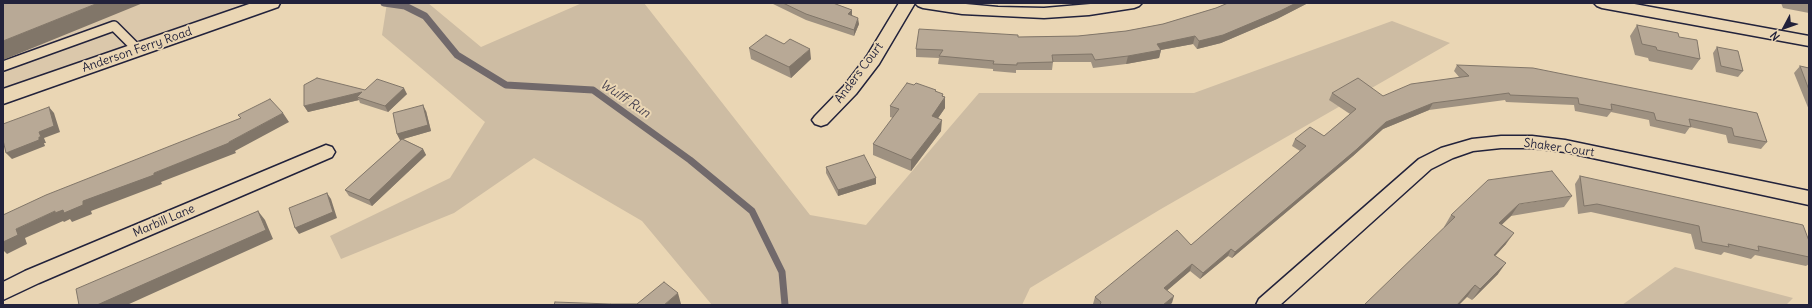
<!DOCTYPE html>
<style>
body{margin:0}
#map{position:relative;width:1812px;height:308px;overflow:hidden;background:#ead6b4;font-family:Delius,sans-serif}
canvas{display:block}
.frame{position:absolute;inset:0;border:4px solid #22223b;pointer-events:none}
.north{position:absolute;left:1764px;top:8px;width:40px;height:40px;-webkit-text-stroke:3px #ead6b4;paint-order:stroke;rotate:229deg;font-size:11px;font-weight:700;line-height:16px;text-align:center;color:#22223b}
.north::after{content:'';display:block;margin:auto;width:14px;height:18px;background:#22223b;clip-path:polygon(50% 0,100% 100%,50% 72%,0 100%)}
</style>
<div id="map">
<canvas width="1812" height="308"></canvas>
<div class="frame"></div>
<div class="north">N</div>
</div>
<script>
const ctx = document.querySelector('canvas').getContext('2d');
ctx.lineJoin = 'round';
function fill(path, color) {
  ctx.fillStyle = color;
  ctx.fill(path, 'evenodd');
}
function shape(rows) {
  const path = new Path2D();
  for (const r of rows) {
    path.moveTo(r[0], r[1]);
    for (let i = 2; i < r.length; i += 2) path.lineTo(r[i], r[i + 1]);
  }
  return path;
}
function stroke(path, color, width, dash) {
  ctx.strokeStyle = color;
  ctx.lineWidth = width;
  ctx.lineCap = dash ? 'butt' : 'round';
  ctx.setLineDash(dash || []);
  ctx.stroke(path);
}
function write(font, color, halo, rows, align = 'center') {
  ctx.font = font + ' Delius,sans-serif';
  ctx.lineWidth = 4;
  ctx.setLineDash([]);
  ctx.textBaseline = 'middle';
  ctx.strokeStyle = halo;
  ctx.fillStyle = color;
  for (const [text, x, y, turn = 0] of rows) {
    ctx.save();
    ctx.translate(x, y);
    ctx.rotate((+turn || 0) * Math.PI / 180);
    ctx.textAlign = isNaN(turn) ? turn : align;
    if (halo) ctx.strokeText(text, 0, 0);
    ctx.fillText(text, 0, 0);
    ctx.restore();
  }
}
const built = shape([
 [3,3,271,3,3,97]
]);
const green = shape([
 [387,3,428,3,481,47,582,3,644,3,810,215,866,225,979,93,1194,93,1392,21,1450,43,1161,209,1030,288,1022,305,712,305,642,221,534,158,454,213,341,259,330,236,450,178,485,122,382,35],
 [1675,267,1793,298,1786,305,1622,305]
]);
const stream = shape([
 [384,3,405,6,425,16,457,55,506,85,593,90,690,160,752,211,782,272,785,305]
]);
const lane = shape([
 [3,66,114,26,138,50]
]);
const street = shape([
 [899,3,915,3,879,64,856,94,827,124,821,126,815,124,812,120,815,116,844,86,867,56,899,3],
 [915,3,955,3,998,7,1044,8,1102,3,1142,3,1139,6,1134,8,1089,15,1044,18,962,14,923,8,918,6,915,3],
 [1594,3,1629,3,1809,36,1809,46,1602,8,1597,6,1594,3],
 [1501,136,1532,136,1565,140,1809,191,1809,205,1565,152,1532,148,1501,148,1473,151,1453,158,1431,169,1280,305,1256,305,1259,299,1419,159,1441,148,1472,139,1501,136],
 [326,145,332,147,335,152,332,157,39,283,3,300,3,282,25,271,326,145]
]);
const secondary = shape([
 [252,3,280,3,278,7,3,104,3,89,252,3]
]);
const wall = shape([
 [771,3,833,3,852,10,852,15,859,24,854,36,806,20],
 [1228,3,1308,3,1277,19,1221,43,1197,49,1193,44,1161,50,1159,58,1126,64,1093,68,1091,62,1053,62,1052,70,1016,70,1016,73,993,71,993,69,938,64,939,58,916,57,916,49,1018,37,1078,36,1126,31,1163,24,1216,8],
 [1781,3,1809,3,1809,13,1783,8],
 [1637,25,1679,37,1700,59,1692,70,1649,61,1648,58,1635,55,1630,36],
 [1717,47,1743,71,1738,77,1716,72,1713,53],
 [749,48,811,59,791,78,751,59],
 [1457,65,1757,113,1767,142,1761,149,1728,143,1726,135,1690,127,1685,134,1650,126,1649,120,1611,112,1607,117,1575,111,1574,105,1506,102,1505,100,1429,110,1383,129,1353,156,1232,258,1228,256,1200,279,1190,271,1167,290,1172,303,1169,305,1095,305,1093,304,1095,297,1191,245,1300,151,1292,146,1295,139,1324,136,1350,114,1329,100,1332,93,1383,96,1459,77,1454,71],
 [1800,66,1809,68,1809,110,1794,73],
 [365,90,407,94,388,112,360,103,359,100,308,112,304,106],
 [935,92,945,97,945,108,938,118,941,131,911,171,873,155,873,144,893,118,890,117,890,106],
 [426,111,431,131,403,139,423,149,426,155,372,206,349,196,345,190,401,140,400,140,397,134],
 [826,167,876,184,838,196,826,173],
 [1580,176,1809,241,1809,264,1806,266,1755,255,1751,259,1724,252,1721,255,1695,249,1691,234,1591,212,1578,214,1575,184],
 [1572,196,1564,207,1511,216,1502,224,1506,244,1495,256,1498,274,1472,300,1467,297,1444,227,1451,215]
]);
const shadedWall = shape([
 [98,3,143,3,3,60,3,41],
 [1296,3,1308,3,1277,19,1221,43,1197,49,1199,41],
 [852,10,852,16,848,14],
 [858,18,859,24,854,36,854,30],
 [1195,36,1193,44,1155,51,1157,44],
 [810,49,811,59,791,78,789,67],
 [1161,50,1159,58,1126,64,1128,56],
 [404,88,407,94,388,112,385,106],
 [362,92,357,97,359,100,308,112,304,106],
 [943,94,943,101,945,97,945,108,932,127,932,116],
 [1433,103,1429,110,1383,129,1353,156,1232,258,1235,252,1386,122],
 [423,105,426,111,431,131,400,140,397,134],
 [49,107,54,113,60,132,44,138,46,143,44,143,45,146,12,159,6,153,39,137,39,132],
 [283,113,289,122,235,151,236,153,161,182,162,184,91,211,92,214,72,222,70,219,64,222,63,221,25,238,27,244,7,254,3,250,3,242,16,229,55,211,154,173,229,142],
 [942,120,941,131,911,171,911,160],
 [423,149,426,155,372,206,369,200],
 [876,178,876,184,838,196,838,190],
 [327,193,331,199,337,218,299,234,295,228],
 [1519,204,1511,216,1492,234,1499,223],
 [258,211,265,220,273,239,127,305,97,305],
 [1514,233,1506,244,1486,266,1494,255],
 [1231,249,1228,256,1200,279,1203,273],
 [1506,263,1498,274,1472,300,1480,289],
 [1192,264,1190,271,1162,295,1164,288],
 [1475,285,1467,297,1459,305,1457,305],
 [678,293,681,304,680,305,664,305],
 [1174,296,1172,303,1169,305,1163,305]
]);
const building = shape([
 [3,3,98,3,3,41,3,3],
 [783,3,833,3,852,10,848,14,858,18,854,30,806,14,783,3],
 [1228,3,1296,3,1280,11,1223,35,1199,41,1195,36,1157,44,1161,50,1128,56,1095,60,1092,54,1052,55,1053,62,1017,63,1017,65,993,64,994,61,939,56,943,50,916,49,919,29,1018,35,1018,37,1078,36,1126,31,1163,24,1216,8,1228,3],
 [1637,25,1678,33,1679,37,1697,40,1700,59,1657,50,1656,47,1642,44,1637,25],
 [766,35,784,44,790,39,810,49,789,67,749,48,766,35],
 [1717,47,1738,51,1743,71,1721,66,1717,47],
 [1457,65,1533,68,1757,113,1767,142,1734,136,1732,128,1689,119,1691,127,1656,120,1654,113,1611,104,1612,110,1579,104,1578,98,1510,95,1509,93,1433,103,1386,122,1357,149,1235,252,1231,249,1203,273,1192,264,1164,288,1174,296,1163,305,1100,305,1101,302,1095,297,1177,230,1191,245,1306,146,1295,139,1310,127,1324,136,1356,109,1332,93,1358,78,1383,96,1411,84,1469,76,1457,65],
 [1800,66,1809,68,1809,90,1800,66],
 [317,78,365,90,377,79,404,88,385,106,357,97,362,92,304,106,304,85,317,78],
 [907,83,914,85,916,83,936,90,935,91,943,94,942,96,945,97,932,116,942,120,911,160,873,144,899,109,890,106,907,83],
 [270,99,283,113,229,142,229,143,154,173,154,175,83,201,83,205,64,213,63,210,55,213,55,211,16,229,18,235,3,242,3,215,46,195,241,118,238,115,270,99],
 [423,105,428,125,397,134,393,113,423,105],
 [49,107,54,126,39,132,41,137,39,137,39,140,6,153,3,140,3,124,49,107],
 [402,139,423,149,369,200,345,190,402,139],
 [864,155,876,178,838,190,826,167,864,155],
 [1552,171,1572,196,1519,204,1499,223,1514,233,1494,255,1506,263,1480,289,1475,285,1457,305,1364,305,1455,217,1451,215,1488,180,1552,171],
 [1580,176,1803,225,1809,241,1809,257,1758,246,1759,251,1728,244,1729,247,1702,242,1699,226,1597,204,1584,206,1580,176],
 [327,193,333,212,295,228,289,208,327,193],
 [258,211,266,230,97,305,79,305,76,289,258,211],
 [664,282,678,293,664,305,612,305,610,304,637,304,664,282],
 [555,302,610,304,609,305,554,305,555,302]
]);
const streetNames = [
 ["Anderson Ferry Road",137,50,-19],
 ["Anders Court",859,73,-53],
 ["Shaker Court",1559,148,8],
 ["Marbill Lane",164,221,-23]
];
const waterNames = [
 ["Wulff Run",625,99,34]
];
fill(built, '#dbc8ab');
fill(green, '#cdbca3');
stroke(stream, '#71696b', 7);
stroke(lane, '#22223b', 12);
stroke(street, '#22223b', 3);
stroke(secondary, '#22223b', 3);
stroke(lane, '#ead6b4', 9);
fill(street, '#ead6b4');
fill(secondary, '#ead6b4');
fill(wall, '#9e9181');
fill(shadedWall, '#817669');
fill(building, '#b8a996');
stroke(building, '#817669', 1);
write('12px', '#22223b', '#ead6b4', streetNames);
write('italic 13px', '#4a4553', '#ead6b4', waterNames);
</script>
